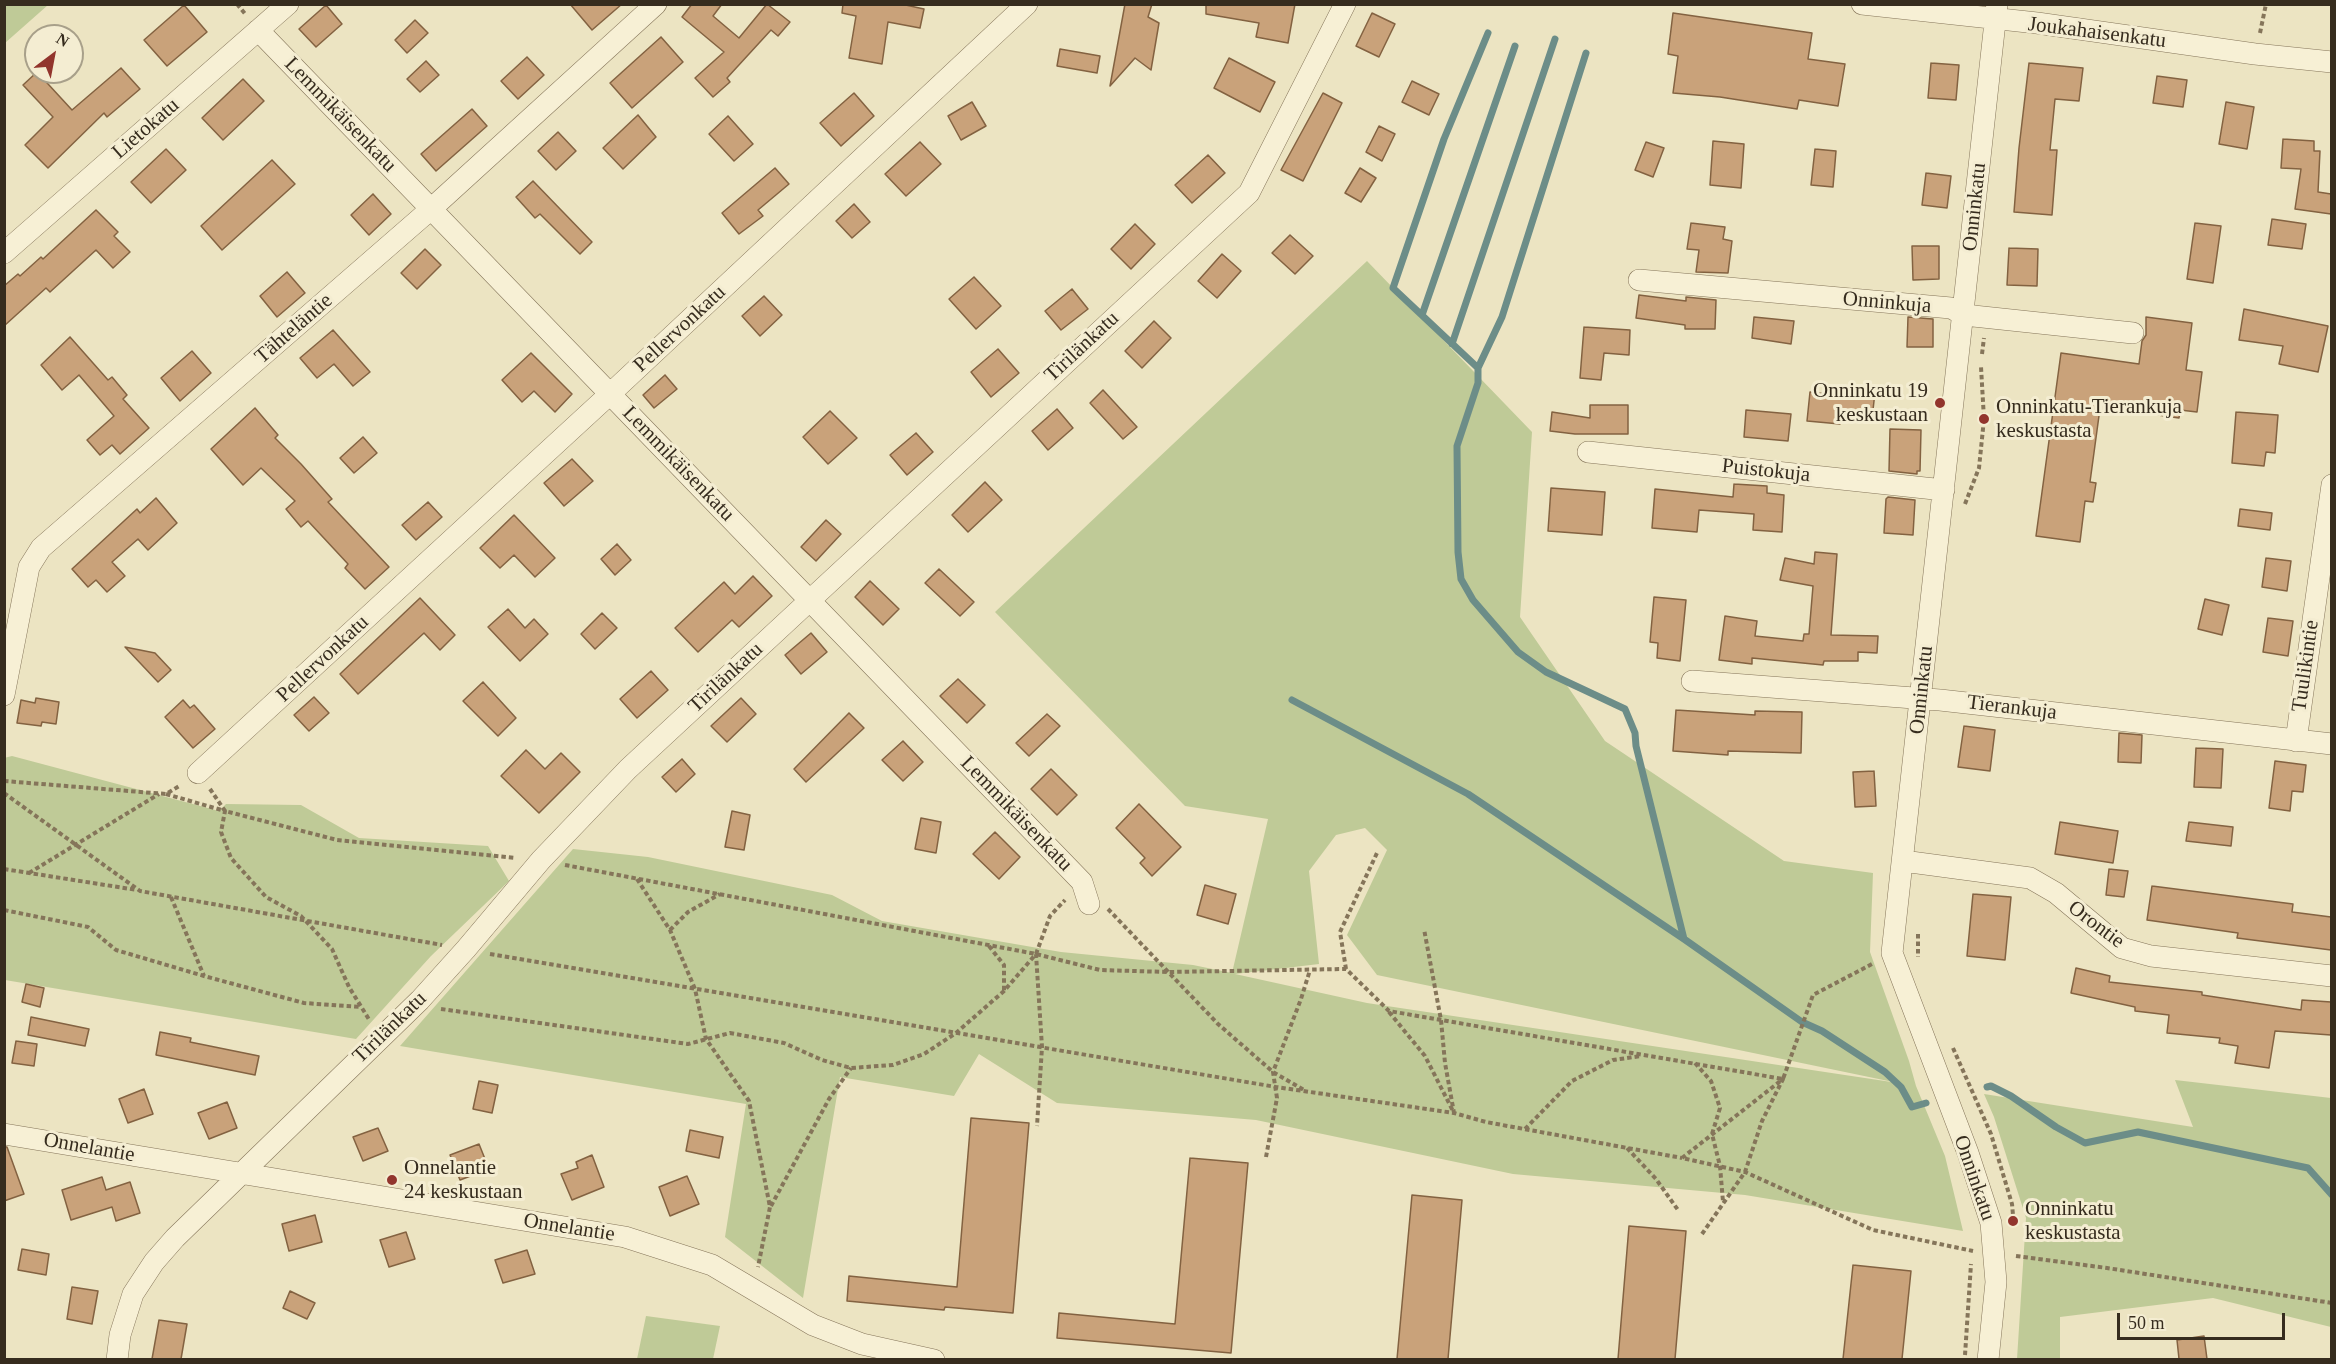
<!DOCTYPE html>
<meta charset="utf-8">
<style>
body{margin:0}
#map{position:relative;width:2336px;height:1364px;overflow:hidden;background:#ece4c2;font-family:"Times New Roman",serif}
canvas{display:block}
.frame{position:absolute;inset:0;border:6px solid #362c1e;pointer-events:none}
.north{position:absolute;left:24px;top:24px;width:60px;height:60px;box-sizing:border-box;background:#f4edd2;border:2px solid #a8a08a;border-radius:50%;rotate:32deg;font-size:16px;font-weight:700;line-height:24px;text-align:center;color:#362c1e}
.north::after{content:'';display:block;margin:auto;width:21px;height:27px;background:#92352d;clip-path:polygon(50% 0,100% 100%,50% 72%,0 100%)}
.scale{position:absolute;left:2117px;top:1313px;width:168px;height:27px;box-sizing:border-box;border:3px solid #362c1e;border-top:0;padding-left:8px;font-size:18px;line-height:21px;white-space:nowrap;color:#362c1e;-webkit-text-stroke:4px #f4edd2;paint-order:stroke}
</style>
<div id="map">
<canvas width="2336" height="1364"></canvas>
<div class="frame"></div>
<div class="north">N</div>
<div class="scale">50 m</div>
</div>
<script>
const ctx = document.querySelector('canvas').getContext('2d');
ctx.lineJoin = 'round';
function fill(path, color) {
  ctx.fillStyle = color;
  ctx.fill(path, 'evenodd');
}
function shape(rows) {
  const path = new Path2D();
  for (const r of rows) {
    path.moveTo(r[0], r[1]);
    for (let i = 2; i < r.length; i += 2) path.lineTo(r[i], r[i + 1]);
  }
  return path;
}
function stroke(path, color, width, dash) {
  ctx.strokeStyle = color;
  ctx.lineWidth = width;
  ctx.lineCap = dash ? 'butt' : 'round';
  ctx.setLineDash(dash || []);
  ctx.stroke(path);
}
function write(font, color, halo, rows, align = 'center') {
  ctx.font = font + ' "Times New Roman",serif';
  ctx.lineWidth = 6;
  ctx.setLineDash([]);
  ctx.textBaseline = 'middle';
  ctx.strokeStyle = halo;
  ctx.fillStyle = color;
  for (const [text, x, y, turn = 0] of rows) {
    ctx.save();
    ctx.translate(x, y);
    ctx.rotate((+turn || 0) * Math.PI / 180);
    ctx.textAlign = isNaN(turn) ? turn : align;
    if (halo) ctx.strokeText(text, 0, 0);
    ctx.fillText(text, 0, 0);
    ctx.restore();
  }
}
const green = shape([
 [5,4,48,4,48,5,5,43],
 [1367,261,1532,432,1520,617,1605,741,1784,861,1873,873,1870,952,1909,1061,1916,1086,1945,1156,1963,1231,1745,1195,1513,1174,1256,1120,1057,1103,979,1054,954,1096,840,1077,803,1298,725,1237,746,1104,400,1046,573,849,648,857,832,895,882,921,1061,952,1193,965,1232,973,1268,819,1185,806,995,612],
 [1365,828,1387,850,1347,935,1377,975,1898,1083,1367,1003,1235,974,1319,964,1309,871,1336,835],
 [12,756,219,811,226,804,301,805,359,838,488,846,509,881,431,956,356,1039,5,980,4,758],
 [2175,1080,2331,1098,2331,1327,2213,1298,2060,1317,2060,1359,2017,1359,2026,1218,1994,1117,1984,1094,2193,1127],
 [646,1316,720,1326,713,1359,637,1359]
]);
const stream = shape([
 [1586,53,1502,317,1478,368,1478,383,1457,446,1458,552,1461,579,1473,600,1518,652,1546,672,1625,709,1635,733,1636,746,1684,939],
 [1422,315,1515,46],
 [1452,344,1555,39],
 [1478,368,1393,288,1444,139,1488,33],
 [1292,700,1468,794,1684,939,1802,1022,1822,1031,1885,1072,1901,1087,1912,1107,1926,1103],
 [1987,1087,1991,1086,2011,1096,2056,1127,2085,1143,2138,1132,2308,1168,2332,1195]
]);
const building = shape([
 [570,4,622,4,592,30,570,4],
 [692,4,722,4,713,16,739,38,767,4,790,22,778,36,771,30,727,78,730,82,713,97,695,78,724,52,682,17,692,4],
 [843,4,901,4,924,9,920,28,888,22,882,64,849,58,856,16,842,13,843,4],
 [1125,4,1152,4,1148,17,1159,23,1151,70,1135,58,1110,86,1125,4],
 [1206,4,1295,4,1288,43,1256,37,1259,23,1206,14,1206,4],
 [184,5,207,32,167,66,144,40,184,5],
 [326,5,342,24,316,47,299,29,326,5],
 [1372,13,1395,24,1379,57,1356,46,1372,13],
 [1673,13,1812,33,1808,59,1845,64,1838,106,1799,100,1797,109,1720,97,1673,93,1678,56,1668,54,1673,13],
 [415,20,428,33,407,53,395,40,415,20],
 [661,37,683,62,632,108,610,83,661,37],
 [1060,49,1100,56,1097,73,1057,66,1060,49],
 [527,57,544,75,518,99,501,81,527,57],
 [1229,58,1275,82,1260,112,1214,88,1229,58],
 [426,61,439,75,420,92,407,79,426,61],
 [1931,63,1959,65,1956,100,1928,98,1931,63],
 [2029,63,2083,68,2079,101,2055,99,2050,150,2057,150,2052,215,2014,212,2019,148,2029,63],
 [121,68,140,89,107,117,104,113,48,168,25,145,53,117,23,85,37,72,72,110,121,68],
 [2157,76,2187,80,2183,107,2153,103,2157,76],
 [243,79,264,101,223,140,202,118,243,79],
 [1412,81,1439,94,1429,115,1402,102,1412,81],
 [854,93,874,116,841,146,820,123,854,93],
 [1323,93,1342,103,1303,181,1281,170,1323,93],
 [972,102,986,126,961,140,948,116,972,102],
 [2226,102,2254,107,2247,149,2219,144,2226,102],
 [472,109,487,126,436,171,421,154,472,109],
 [638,115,656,137,623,169,603,148,638,115],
 [728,116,753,144,734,161,709,134,728,116],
 [1379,126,1395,134,1382,161,1366,152,1379,126],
 [558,132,576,151,556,170,538,151,558,132],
 [2283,139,2314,141,2314,151,2320,151,2318,192,2331,194,2331,214,2295,209,2301,169,2281,168,2283,139],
 [1713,141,1744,144,1741,188,1710,185,1713,141],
 [920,142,941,164,906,196,885,174,920,142],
 [1646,142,1664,148,1653,177,1635,170,1646,142],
 [166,149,186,170,151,203,131,182,166,149],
 [1815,149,1836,151,1833,187,1811,185,1815,149],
 [1208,155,1225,173,1192,203,1175,185,1208,155],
 [272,160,295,184,222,250,201,226,272,160],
 [775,168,789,184,758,210,763,216,739,234,722,213,775,168],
 [1360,168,1376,178,1361,202,1345,193,1360,168],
 [1926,173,1951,176,1947,208,1922,205,1926,173],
 [533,181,592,242,580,254,540,214,535,218,516,197,533,181],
 [373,194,391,214,369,235,351,215,373,194],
 [854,204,870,222,852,238,836,221,854,204],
 [96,210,118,232,114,236,130,252,113,268,96,250,50,292,46,288,4,326,4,286,18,274,20,276,41,257,43,259,96,210],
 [2272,219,2306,224,2302,249,2268,245,2272,219],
 [1691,223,1725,227,1723,239,1732,241,1728,273,1696,272,1699,250,1687,249,1691,223],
 [2195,223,2221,226,2213,283,2187,279,2195,223],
 [1135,224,1155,244,1131,269,1111,249,1135,224],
 [1290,235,1313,256,1295,274,1272,253,1290,235],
 [1912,246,1939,246,1939,279,1913,280,1912,246],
 [2009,248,2038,249,2037,286,2007,285,2009,248],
 [425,249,441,265,417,289,401,273,425,249],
 [1222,254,1241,271,1217,298,1198,281,1222,254],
 [287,272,305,293,277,317,260,296,287,272],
 [974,277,1001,306,976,329,949,299,974,277],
 [1072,289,1088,309,1061,330,1045,311,1072,289],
 [1639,295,1686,301,1686,297,1716,300,1715,329,1685,329,1685,325,1636,318,1639,295],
 [764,296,782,315,760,336,742,316,764,296],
 [2244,309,2328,326,2318,372,2279,364,2283,346,2239,340,2244,309],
 [1754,317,1794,321,1791,344,1752,338,1754,317],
 [1908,317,1933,319,1933,347,1907,347,1908,317],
 [2146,317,2192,323,2186,370,2202,372,2197,412,2180,410,2179,418,2158,415,2159,408,2101,401,2090,482,2096,483,2093,502,2085,501,2080,542,2036,536,2061,353,2139,364,2142,341,2146,335,2146,317],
 [1154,321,1171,338,1142,368,1125,351,1154,321],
 [1584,327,1630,330,1629,355,1604,353,1601,380,1580,378,1584,327],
 [333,330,370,372,353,386,334,364,317,378,300,358,333,330],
 [70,337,108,380,112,377,127,395,123,399,149,428,120,454,112,445,100,455,87,440,114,416,79,375,62,390,41,365,70,337],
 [998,349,1019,373,991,397,971,372,998,349],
 [192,351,211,373,180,401,161,378,192,351],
 [531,353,572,394,555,412,534,391,522,402,502,380,531,353],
 [665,375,677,389,654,408,643,395,665,375],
 [1843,389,1875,392,1872,419,1841,415,1840,424,1807,421,1810,392,1842,396,1843,389],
 [1103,390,1137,427,1123,439,1090,403,1103,390],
 [1590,405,1628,405,1628,434,1575,434,1550,431,1552,412,1590,418,1590,405],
 [255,408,278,435,275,438,301,464,332,499,328,502,389,567,365,589,345,568,348,564,308,521,301,527,286,509,295,501,261,468,243,485,211,449,255,408],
 [1057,409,1073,428,1048,450,1032,431,1057,409],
 [1746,410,1791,414,1788,441,1744,437,1746,410],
 [830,411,857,438,828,464,803,437,830,411],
 [2236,412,2278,415,2275,453,2266,452,2264,466,2232,463,2236,412],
 [1890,429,1921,430,1920,471,1917,471,1917,474,1889,471,1890,429],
 [916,433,933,452,907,475,890,455,916,433],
 [363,437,377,453,354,473,340,458,363,437],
 [572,459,593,481,564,506,544,483,572,459],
 [985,482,1002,500,968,532,952,515,985,482],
 [1734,484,1767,486,1767,493,1784,495,1782,532,1753,530,1754,514,1699,510,1697,532,1652,528,1655,489,1733,497,1734,484],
 [1551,488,1605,492,1602,535,1548,531,1551,488],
 [1888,497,1915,500,1913,535,1884,533,1886,499,1888,497],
 [156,498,177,523,148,550,138,539,112,562,125,576,107,592,96,580,88,587,72,569,137,509,140,513,156,498],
 [428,502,442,517,416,540,402,525,428,502],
 [2240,509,2272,513,2270,530,2238,526,2240,509],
 [514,515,555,558,535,577,514,555,500,568,480,548,514,515],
 [826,520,841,534,816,561,801,547,826,520],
 [617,544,631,560,615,575,601,559,617,544],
 [1815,552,1837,554,1831,635,1878,636,1877,653,1858,652,1858,661,1824,661,1823,665,1752,658,1752,664,1719,660,1725,616,1757,621,1755,636,1803,641,1804,634,1809,634,1813,586,1780,580,1785,558,1814,564,1815,552],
 [2266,558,2291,561,2287,591,2262,587,2266,558],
 [939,569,974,602,960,616,925,583,939,569],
 [753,576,772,596,739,627,732,620,698,652,675,628,724,582,735,594,753,576],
 [870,581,899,609,883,625,855,597,870,581],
 [1654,597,1686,600,1680,661,1657,658,1658,643,1650,642,1654,597],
 [420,598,455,635,440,650,424,633,358,694,340,674,420,598],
 [2205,599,2229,605,2222,635,2198,629,2205,599],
 [508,609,525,628,534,619,548,634,520,661,488,627,508,609],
 [602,613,617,628,595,649,581,634,602,613],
 [2268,618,2293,621,2288,656,2263,652,2268,618],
 [811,633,827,652,801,674,785,655,811,633],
 [125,647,155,653,171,670,158,682,125,647],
 [651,671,668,690,637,718,620,699,651,671],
 [958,679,985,705,967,723,940,696,958,679],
 [483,682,516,718,498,736,463,701,483,682],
 [314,697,329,713,309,731,294,715,314,697],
 [36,698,59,702,56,724,42,722,41,726,17,723,21,700,35,703,36,698],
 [741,698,756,714,727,742,711,726,741,698],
 [183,700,190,708,194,705,215,729,193,748,165,717,183,700],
 [1676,710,1755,715,1755,711,1802,712,1801,753,1728,751,1728,755,1673,751,1676,710],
 [849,713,864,728,806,782,794,769,849,713],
 [1047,714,1060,726,1029,756,1016,743,1047,714],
 [1964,726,1995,730,1990,771,1958,767,1964,726],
 [2119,733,2142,735,2141,763,2118,762,2119,733],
 [903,741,923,762,903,781,882,760,903,741],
 [2196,748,2223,749,2221,788,2194,787,2196,748],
 [526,750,545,769,561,753,580,772,539,813,501,776,526,750],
 [682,759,695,774,676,792,662,777,682,759],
 [2275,761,2306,765,2303,792,2292,791,2290,811,2269,808,2275,761],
 [1051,769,1077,795,1057,815,1031,789,1051,769],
 [1874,771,1876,806,1855,807,1853,772,1874,771],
 [1139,804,1181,847,1152,876,1140,863,1145,858,1116,828,1139,804],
 [732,811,750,815,744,850,725,847,732,811],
 [921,818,941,822,936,853,915,849,921,818],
 [2060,822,2118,831,2113,863,2055,854,2060,822],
 [2189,822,2233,827,2231,846,2186,841,2189,822],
 [995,832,1020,857,999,879,973,854,995,832],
 [2109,869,2128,871,2124,897,2106,895,2109,869],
 [1205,885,1236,894,1228,924,1197,915,1205,885],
 [2152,886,2293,904,2292,912,2331,917,2331,950,2237,938,2238,933,2147,920,2152,886],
 [1973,894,2011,897,2005,960,1967,956,1973,894],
 [2076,968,2110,976,2109,982,2202,992,2202,995,2301,1010,2302,1000,2331,1002,2331,1035,2275,1031,2269,1068,2235,1063,2238,1046,2219,1043,2220,1038,2167,1033,2169,1015,2135,1011,2135,1007,2071,993,2076,968],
 [26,984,44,988,40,1007,22,1002,26,984],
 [31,1017,89,1029,85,1046,28,1035,31,1017],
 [160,1032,191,1038,190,1042,259,1056,255,1075,156,1055,160,1032],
 [16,1041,37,1044,34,1066,12,1063,16,1041],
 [479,1081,498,1085,492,1113,473,1109,479,1081],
 [144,1089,153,1114,128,1123,119,1099,144,1089],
 [227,1102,237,1128,209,1139,198,1113,227,1102],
 [971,1118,1029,1123,1013,1313,945,1307,944,1310,847,1301,849,1276,957,1287,971,1118],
 [378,1128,388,1151,363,1161,353,1137,378,1128],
 [690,1130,723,1137,719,1158,686,1151,690,1130],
 [479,1144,489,1169,460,1180,450,1155,479,1144],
 [4,1147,7,1147,24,1194,4,1201,4,1147],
 [592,1155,604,1187,572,1200,561,1174,578,1168,576,1162,592,1155],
 [1190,1158,1248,1163,1231,1353,1057,1338,1059,1313,1175,1324,1190,1158],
 [687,1176,699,1204,670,1216,659,1187,687,1176],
 [102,1177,106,1190,130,1182,140,1213,116,1221,112,1207,71,1220,62,1190,102,1177],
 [1412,1195,1462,1200,1448,1359,1397,1359,1412,1195],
 [315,1215,322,1242,289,1251,282,1224,315,1215],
 [1629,1226,1686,1231,1675,1359,1618,1359,1629,1226],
 [406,1232,415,1259,389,1267,380,1240,406,1232],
 [22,1249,49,1254,46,1275,18,1270,22,1249],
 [527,1250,535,1274,503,1283,495,1260,527,1250],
 [1853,1265,1911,1271,1902,1359,1843,1359,1853,1265],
 [72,1287,98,1291,92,1324,67,1319,72,1287],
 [290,1291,315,1303,307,1319,283,1308,290,1291],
 [159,1320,187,1324,181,1359,152,1359,159,1320],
 [2204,1336,2207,1359,2179,1359,2177,1340,2204,1336]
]);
const path = shape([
 [237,4,246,15],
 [2260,33,2266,4],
 [1982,354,1984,338],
 [1965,504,1979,468,1984,419,1981,367],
 [4,781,166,794,181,785],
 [210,789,225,811,337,840,516,858],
 [4,793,140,891,442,945],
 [166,794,225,811,221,832,231,858,266,897,301,916,332,949,349,987,370,1021],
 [565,865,1036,954,1100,970,1168,972,1346,969,1389,1011,1783,1079,1813,995,1874,963],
 [4,869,137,890],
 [29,873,159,794],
 [637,879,670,930,695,989,706,1039,749,1101,770,1207,758,1267],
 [171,897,204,976],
 [1108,909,1218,1024,1273,1072,1304,1090],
 [4,910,88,927,116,950,204,976,304,1003,361,1007],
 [670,930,688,912,720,894],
 [1918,934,1918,957],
 [989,946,1004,965,1004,991],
 [490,954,1276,1087,1454,1113,1486,1122,1682,1158],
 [1036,954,1050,916,1065,900],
 [1346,969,1340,932,1377,853],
 [441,1009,688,1044,730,1033,784,1043,822,1060,851,1068,893,1065,924,1054,956,1033,1004,991,1036,954,1042,1047,1037,1126],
 [1389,1012,1425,1056,1454,1113,1445,1063,1441,1020,1424,929],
 [1953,1048,1991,1134,2012,1204,2013,1215],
 [1695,1063,1711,1081,1720,1108,1712,1134,1720,1166,1723,1202],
 [1525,1129,1572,1081,1613,1060,1641,1056],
 [1627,1148,1656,1179,1678,1210],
 [1266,1157,1277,1098,1273,1072,1301,999,1310,970],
 [771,1206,829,1099,851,1068],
 [1702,1234,1745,1172,1762,1121,1783,1079,1682,1158,1745,1172,1873,1230,1973,1251],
 [2016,1256,2107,1268,2332,1303],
 [1965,1355,1971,1264]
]);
const minor = shape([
 [1862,4,2037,23,2255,54,2332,62],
 [258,30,1082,882,1089,904],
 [4,253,288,4],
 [1639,280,1951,308,1964,315,2133,333],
 [1588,452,1944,490],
 [1692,681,1940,700,2332,744],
 [4,695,29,567,41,548,431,209,656,4],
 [2296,741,2332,485],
 [198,773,610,394,1027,4],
 [1903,861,2030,878,2056,893,2122,948,2151,956,2332,976],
 [4,1134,625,1237,712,1265,813,1325,862,1344,934,1360],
 [117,1360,120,1335,133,1294,154,1262,175,1238,420,1000,466,949,541,860,628,769,1249,193,1345,4],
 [1988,1360,1996,1282,1991,1223,1968,1153,1892,953,1997,4]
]);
const markers = [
 [1940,403,6,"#92352d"],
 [1984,419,6,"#92352d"],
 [392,1180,6,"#92352d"],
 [2013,1221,6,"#92352d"]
];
const streetNames = [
 ["Joukahaisenkatu",2097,33,7],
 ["Lemmikäisenkatu",340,115,46],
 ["Lietokatu",146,129,-41],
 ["Onninkatu",1975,207,-84],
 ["Onninkuja",1887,303,5],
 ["Tähteläntie",294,329,-41],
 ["Pellervonkatu",680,329,-43],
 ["Tirilänkatu",1082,347,-43],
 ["Lemmikäisenkatu",678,464,46],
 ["Puistokuja",1766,471,6],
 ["Pellervonkatu",323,659,-43],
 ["Tuulikintie",2306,666,-82],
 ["Tirilänkatu",726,678,-43],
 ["Onninkatu",1922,690,-84],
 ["Tierankuja",2012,708,7],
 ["Lemmikäisenkatu",1016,814,46],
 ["Orontie",2096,925,37],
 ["Tirilänkatu",390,1028,-44],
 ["Onnelantie",89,1148,10],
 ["Onninkatu",1974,1178,71],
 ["Onnelantie",569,1228,9]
];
const poiNames = [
 ["Onninkatu 19",1928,391,"right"],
 ["keskustaan",1928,415,"right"],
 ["Onninkatu-Tierankuja",1996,407],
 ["keskustasta",1996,431],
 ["Onnelantie",404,1168],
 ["24 keskustaan",404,1192],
 ["Onninkatu",2025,1209],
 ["keskustasta",2025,1233]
];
fill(green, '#bfca97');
stroke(stream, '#6c8d88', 7);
fill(building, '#c9a27a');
stroke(building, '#836241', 1.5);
stroke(minor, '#85755a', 22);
stroke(path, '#85755a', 4, [4.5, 3]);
stroke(minor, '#f7f0d5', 21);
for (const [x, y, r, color] of markers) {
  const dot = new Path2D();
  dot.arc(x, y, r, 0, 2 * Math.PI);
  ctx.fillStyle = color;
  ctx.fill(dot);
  stroke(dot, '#f4edd2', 2);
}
write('21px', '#362c1e', '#f4edd2', streetNames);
write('21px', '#362c1e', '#f4edd2', poiNames, 'left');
</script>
